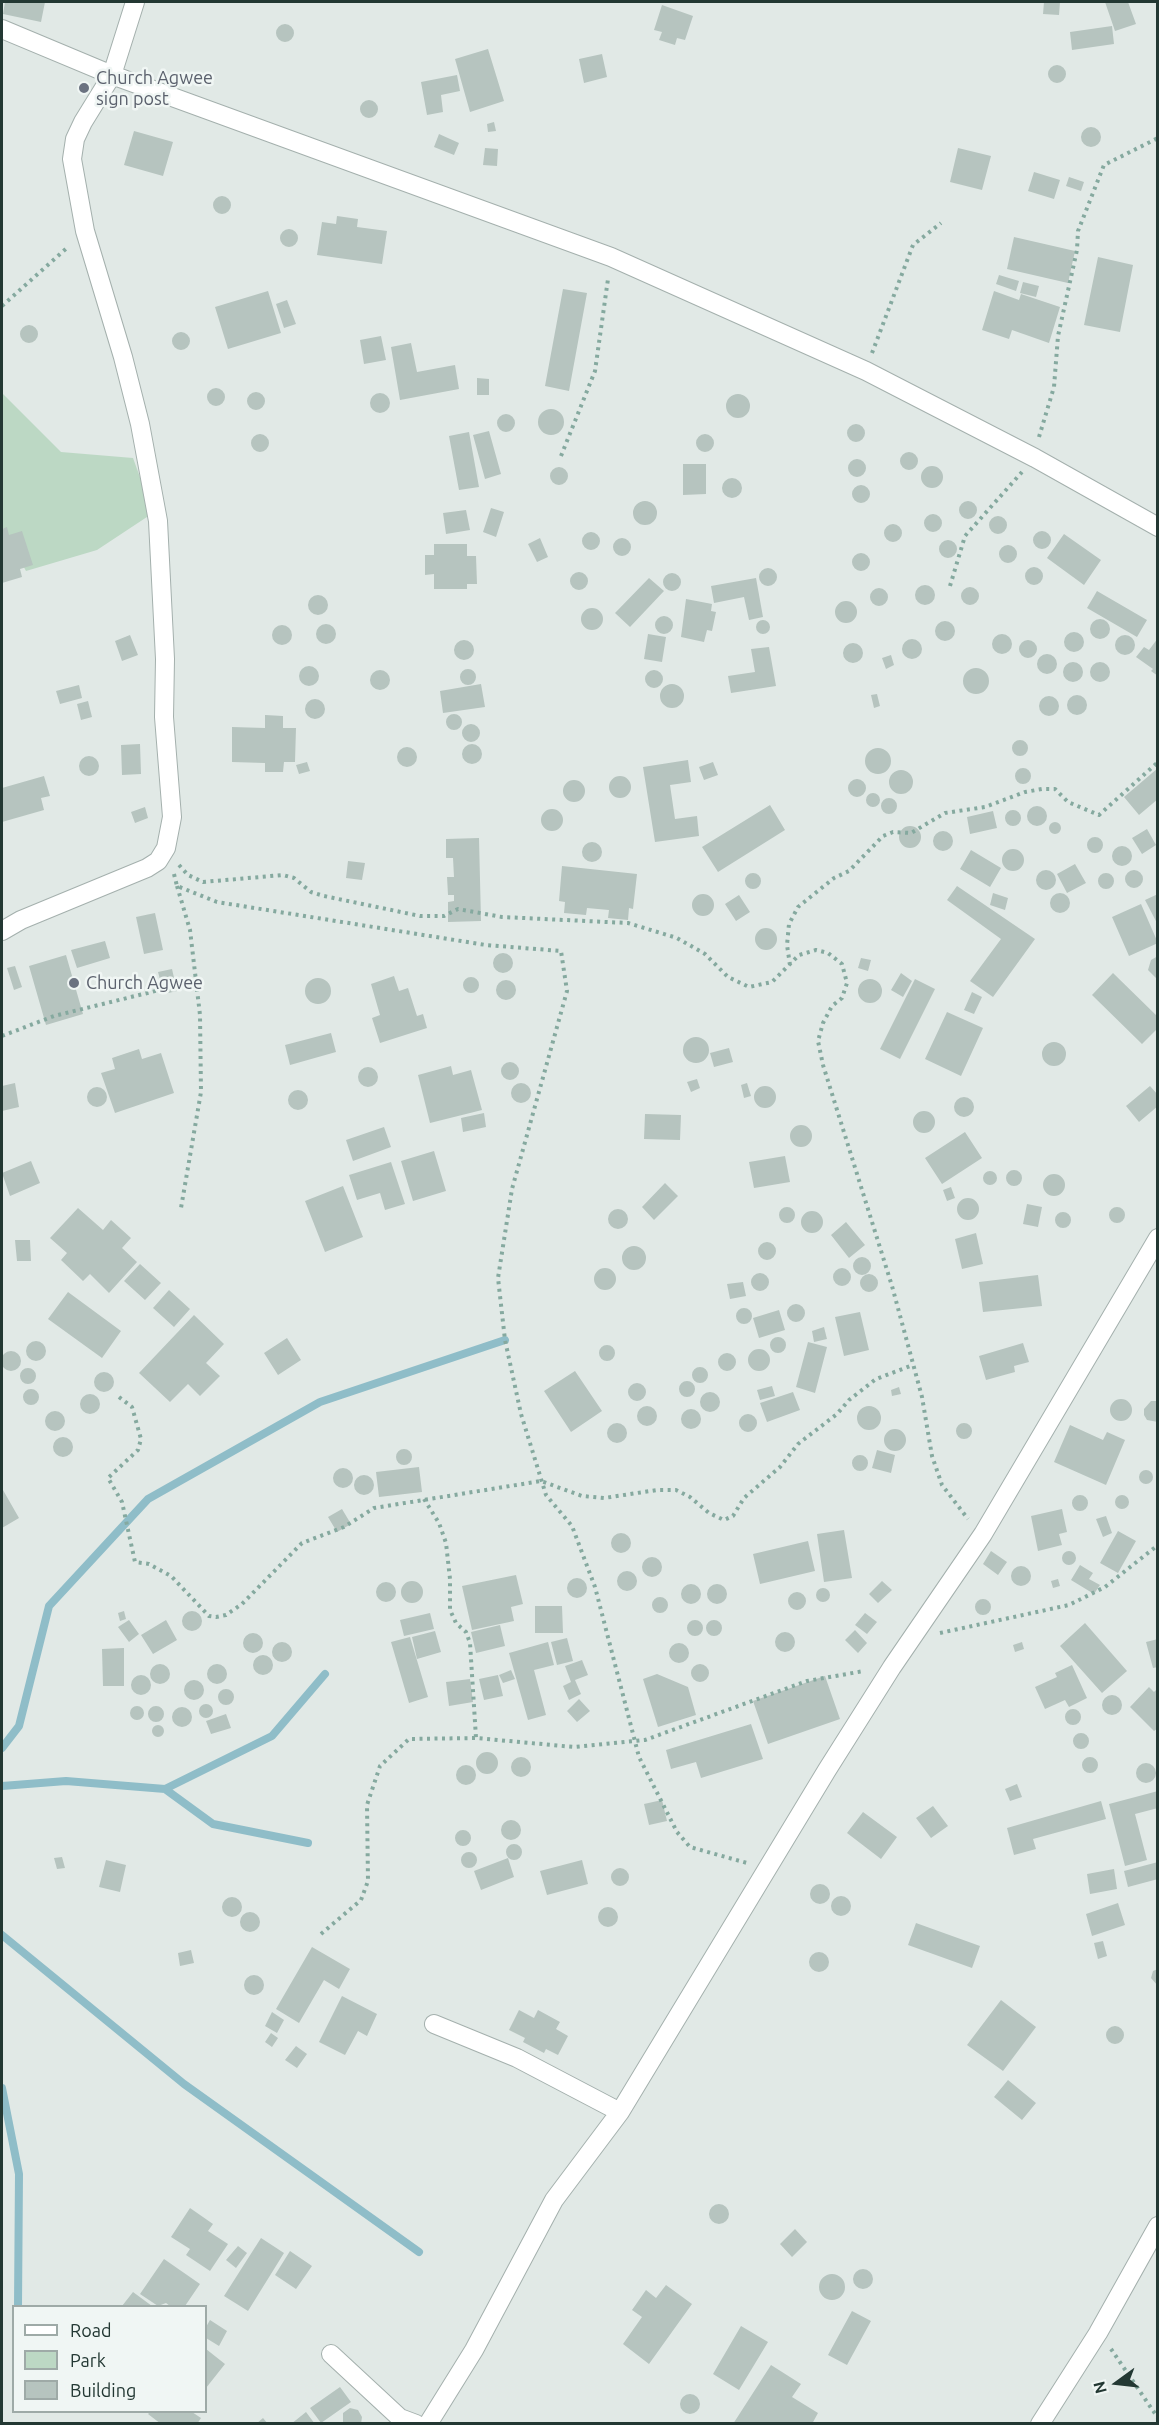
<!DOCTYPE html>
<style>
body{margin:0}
#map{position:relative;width:1159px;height:2425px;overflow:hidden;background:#e1e9e6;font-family:Ubuntu,sans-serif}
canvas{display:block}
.frame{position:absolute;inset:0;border:3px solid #233833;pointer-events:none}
.legend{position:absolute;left:12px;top:2305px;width:195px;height:108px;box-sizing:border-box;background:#f0f6f4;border:2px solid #9eaaa7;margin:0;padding:8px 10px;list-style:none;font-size:18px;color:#233833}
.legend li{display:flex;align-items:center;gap:12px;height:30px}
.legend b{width:30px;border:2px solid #9eaaa7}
.north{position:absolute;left:1087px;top:2353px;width:60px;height:60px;-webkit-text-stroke:4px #f0f6f4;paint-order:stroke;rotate:255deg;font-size:16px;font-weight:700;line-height:24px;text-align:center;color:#233833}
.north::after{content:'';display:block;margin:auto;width:21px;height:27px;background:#233833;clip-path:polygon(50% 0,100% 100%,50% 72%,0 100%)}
</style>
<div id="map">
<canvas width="1159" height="2425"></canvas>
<div class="frame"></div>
<ul class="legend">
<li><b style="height:8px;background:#fff"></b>Road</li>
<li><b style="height:16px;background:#bcd8c4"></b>Park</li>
<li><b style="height:16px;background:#b6c4bf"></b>Building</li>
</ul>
<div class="north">N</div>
</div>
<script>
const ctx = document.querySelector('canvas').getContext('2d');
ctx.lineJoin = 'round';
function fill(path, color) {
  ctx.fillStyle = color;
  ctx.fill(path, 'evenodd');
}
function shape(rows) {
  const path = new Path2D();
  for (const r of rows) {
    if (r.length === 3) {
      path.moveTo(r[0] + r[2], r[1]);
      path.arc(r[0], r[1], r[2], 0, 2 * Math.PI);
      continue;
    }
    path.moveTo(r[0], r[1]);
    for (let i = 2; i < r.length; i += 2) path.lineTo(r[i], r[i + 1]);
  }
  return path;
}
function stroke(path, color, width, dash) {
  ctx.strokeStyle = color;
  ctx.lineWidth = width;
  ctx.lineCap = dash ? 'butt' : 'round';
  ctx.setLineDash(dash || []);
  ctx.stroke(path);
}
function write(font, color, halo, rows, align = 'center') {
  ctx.font = font + ' Ubuntu,sans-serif';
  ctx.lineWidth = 5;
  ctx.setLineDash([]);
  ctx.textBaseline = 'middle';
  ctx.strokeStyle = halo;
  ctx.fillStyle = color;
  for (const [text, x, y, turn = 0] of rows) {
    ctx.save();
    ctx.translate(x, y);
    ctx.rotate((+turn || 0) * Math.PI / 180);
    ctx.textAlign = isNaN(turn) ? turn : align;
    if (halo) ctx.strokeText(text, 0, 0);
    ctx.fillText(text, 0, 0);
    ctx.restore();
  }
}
const green = shape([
 [2,393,61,452,133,458,153,513,97,550,26,571,2,526]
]);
const stream = shape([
 [2,1748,19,1726,49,1606,148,1499,320,1402,505,1340],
 [2,1786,66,1781,165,1789,213,1824,308,1843],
 [165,1789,272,1736,325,1674],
 [2,1935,184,2084,419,2252],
 [2,2088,19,2174,18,2306]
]);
const building = shape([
 [5,2,45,2,41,22,3,14],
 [1044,2,1060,2,1059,15,1043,14],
 [1105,2,1128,2,1136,24,1115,31],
 [662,5,693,16,685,40,677,38,675,45,659,40,662,32,654,30],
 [285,33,9],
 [1112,26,1114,44,1072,50,1070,32],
 [488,49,504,101,470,112,455,59],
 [602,54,607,77,584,83,579,59],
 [1057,74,9],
 [457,75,460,91,441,95,443,112,427,115,421,82],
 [369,109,9],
 [494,122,496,131,488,132,487,124],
 [1091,137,10],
 [134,131,173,142,163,176,124,165],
 [439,134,459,143,454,155,434,147],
 [485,148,498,149,497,166,483,165],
 [958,148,991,156,982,190,950,182],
 [1034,172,1060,180,1054,199,1028,191],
 [1069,177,1084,182,1081,191,1066,186],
 [222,205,9],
 [337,216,358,219,357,227,387,231,382,264,317,255,322,222,336,224],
 [289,238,9],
 [1014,237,1075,251,1068,283,1007,269],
 [1098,257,1133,265,1120,332,1084,325],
 [999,275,1019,281,1016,291,996,284],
 [1023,282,1039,286,1036,297,1020,293],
 [563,289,587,293,569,391,545,386],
 [268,291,281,333,228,349,215,307],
 [994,291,1019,300,1021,294,1060,307,1049,343,1012,330,1009,339,982,330],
 [287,300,296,324,284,328,276,304],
 [29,334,9],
 [181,341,9],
 [381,336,386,360,364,364,360,340],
 [411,343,417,372,455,365,459,389,400,400,391,347],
 [477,378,489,379,489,395,477,395],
 [216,397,9],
 [256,401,9],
 [380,403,10],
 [738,406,12],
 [551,422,13],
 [506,423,9],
 [856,433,9],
 [489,431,501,474,485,479,473,435],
 [469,432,479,487,459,490,449,436],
 [705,443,9],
 [260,443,9],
 [909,461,9],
 [857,468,9],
 [683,464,706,464,706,494,683,495],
 [932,477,11],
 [559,476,9],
 [732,488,10],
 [861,494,9],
 [968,510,9],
 [645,513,12],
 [491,508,504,512,496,537,483,532],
 [466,510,470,530,446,534,443,513],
 [933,523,9],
 [998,525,9],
 [893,533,9],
 [7,527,9,535,22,531,33,565,20,569,22,577,2,583,2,529],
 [1042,540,9],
 [591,541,9],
 [1064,534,1101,560,1084,585,1047,558],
 [622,547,9],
 [540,538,548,557,537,562,528,544],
 [948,549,9],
 [434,544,467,544,467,556,476,556,477,584,467,584,467,589,434,589,434,574,425,575,425,555,434,555],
 [1008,554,9],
 [861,562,9],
 [1034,576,9],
 [768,577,9],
 [579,581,9],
 [672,582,9],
 [649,578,664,591,630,627,615,613],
 [756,578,763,617,749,620,744,597,714,603,711,586],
 [925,595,10],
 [970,596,9],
 [879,597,9],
 [1097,591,1147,620,1137,637,1087,608],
 [318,605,10],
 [686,599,712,604,711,611,716,612,712,631,707,630,704,642,681,637],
 [846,612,11],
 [592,619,11],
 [664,625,9],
 [1100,629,10],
 [763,627,7],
 [945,631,10],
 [326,634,10],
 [282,635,10],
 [1074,642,10],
 [648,634,666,637,662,662,644,659],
 [1002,644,10],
 [130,635,138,655,122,661,115,641],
 [1125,645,10],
 [1158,638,1158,676,1151,671,1153,669,1136,657,1144,647,1149,650],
 [912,649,10],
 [1028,649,9],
 [464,650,10],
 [853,653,10],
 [769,647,776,686,731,693,728,676,755,672,751,649],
 [1047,664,10],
 [891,655,894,665,886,669,882,658],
 [1100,672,10],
 [1073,672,10],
 [309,676,10],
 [976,681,13],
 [468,677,8],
 [380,680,10],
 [654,679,9],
 [481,684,485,707,443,713,440,691],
 [672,696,12],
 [79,685,82,698,60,704,56,691],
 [877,694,880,706,874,708,871,695],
 [1077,705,10],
 [1049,706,10],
 [315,709,10],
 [88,701,92,717,81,720,77,704],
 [454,722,8],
 [265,715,283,716,283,728,296,728,295,762,284,762,283,772,265,772,265,763,232,762,232,727,265,728],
 [471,733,9],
 [1020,748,8],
 [472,754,10],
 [140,744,141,774,122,775,121,745],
 [407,757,10],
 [878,761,13],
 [89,766,10],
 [688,760,691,782,670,785,675,819,697,816,699,836,655,842,643,767],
 [307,762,310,771,299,774,296,765],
 [713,762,718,775,704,780,699,767],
 [1023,776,8],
 [1158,768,1158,799,1139,815,1124,797],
 [901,782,12],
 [44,776,50,796,41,798,44,810,2,822,2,788],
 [620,787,11],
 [857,788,9],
 [574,791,11],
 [873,800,7],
 [889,806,8],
 [770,805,785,830,718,872,702,847],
 [1037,816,10],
 [145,807,148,818,135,823,131,812],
 [552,820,11],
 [1013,818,8],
 [993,811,997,828,970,834,967,817],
 [1055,828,6],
 [910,837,11],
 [1147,829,1156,845,1142,854,1132,838],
 [943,841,10],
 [1095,845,8],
 [479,838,481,921,448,922,448,902,454,901,454,895,448,895,447,877,454,877,453,858,446,858,446,839],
 [592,852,10],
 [1122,856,10],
 [1013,860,11],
 [971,850,1001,868,990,887,960,869],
 [348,861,365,863,362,880,346,878],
 [1075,864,1086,883,1067,893,1057,874],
 [562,866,637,874,633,909,629,908,628,920,608,918,609,910,587,908,586,915,564,913,565,902,559,901],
 [1134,879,9],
 [1046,880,10],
 [1106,881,8],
 [753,881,8],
 [957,886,1035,939,993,997,970,981,1001,939,947,900],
 [993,893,1008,898,1005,910,990,905],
 [1060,903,10],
 [1158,894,1158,925,1145,900],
 [703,905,11],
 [739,895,750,912,736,921,725,904],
 [1141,904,1158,943,1129,956,1112,917],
 [155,913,163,950,144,954,136,917],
 [766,939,11],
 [105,941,110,958,77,968,71,950],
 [503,963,10],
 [66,955,83,1014,46,1025,29,966],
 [1158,956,1158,980,1148,970,1151,960],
 [861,958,871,960,868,971,858,968],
 [15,966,22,987,14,990,7,968],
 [172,969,177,991,164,994,158,972],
 [901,973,912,981,903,997,891,990],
 [1113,973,1158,1017,1158,1028,1142,1044,1092,995],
 [394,976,399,991,408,988,417,1016,423,1014,427,1028,380,1043,372,1018,380,1015,371,984],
 [471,985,8],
 [318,991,13],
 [915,979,935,989,900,1059,880,1049],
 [870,991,12],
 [506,990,10],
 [972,992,982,997,974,1014,964,1010],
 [947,1012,983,1028,961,1076,925,1059],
 [331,1033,336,1052,290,1065,285,1045],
 [696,1050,13],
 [1054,1054,12],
 [729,1048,733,1062,714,1067,710,1053],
 [139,1049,142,1059,161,1053,174,1093,115,1113,101,1073,115,1069,112,1058],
 [510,1071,9],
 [451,1066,453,1075,471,1070,482,1110,430,1123,418,1075],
 [368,1077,10],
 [697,1079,700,1088,691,1092,687,1082],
 [521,1093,10],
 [15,1083,19,1107,2,1111,2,1086],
 [747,1083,751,1096,744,1098,741,1085],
 [1150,1086,1158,1095,1158,1106,1139,1122,1126,1106],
 [765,1097,11],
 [97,1097,10],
 [298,1100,10],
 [964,1107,10],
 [924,1122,11],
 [484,1113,486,1127,463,1132,461,1118],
 [645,1114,681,1115,680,1140,644,1139],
 [801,1136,11],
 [384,1127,391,1147,353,1161,346,1140],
 [965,1132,982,1158,942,1184,925,1158],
 [434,1151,446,1191,413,1201,401,1161],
 [785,1156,790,1182,754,1188,749,1162],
 [31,1161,40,1183,10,1196,2,1173],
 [391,1162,405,1204,385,1210,380,1193,357,1200,349,1175],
 [1014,1178,8],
 [990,1178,7],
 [1054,1185,11],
 [665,1183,678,1196,654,1220,642,1207],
 [343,1186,363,1237,325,1252,305,1201],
 [951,1187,955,1198,947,1201,943,1190],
 [968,1209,11],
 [1027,1204,1042,1207,1038,1227,1023,1224],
 [1117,1215,8],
 [787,1215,8],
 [78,1208,103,1230,111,1220,131,1238,122,1248,137,1262,109,1293,90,1274,83,1281,61,1260,67,1253,50,1238],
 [618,1219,10],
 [812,1222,11],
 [1063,1220,8],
 [846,1222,865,1245,849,1258,831,1235],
 [976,1233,983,1264,962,1269,955,1239],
 [15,1240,30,1240,31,1261,17,1261],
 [767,1251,9],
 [634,1258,12],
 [862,1266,9],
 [140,1264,161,1283,145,1300,124,1281],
 [605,1279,11],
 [842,1277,9],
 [760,1282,9],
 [869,1283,9],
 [1038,1275,1042,1306,983,1312,979,1282],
 [743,1282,746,1296,730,1299,727,1284],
 [169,1290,190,1309,174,1327,153,1308],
 [68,1292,121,1331,102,1358,48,1319],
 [796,1313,9],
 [744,1316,8],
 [779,1310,785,1330,759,1338,753,1318],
 [860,1312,869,1350,844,1356,835,1317],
 [194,1315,224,1344,206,1363,220,1376,200,1396,188,1384,170,1402,139,1373],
 [824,1327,827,1339,814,1342,812,1331],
 [778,1345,8],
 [287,1338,301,1360,278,1375,264,1353],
 [36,1351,10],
 [808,1342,827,1347,815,1393,796,1387],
 [1023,1343,1029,1362,1014,1366,1015,1372,986,1380,979,1356],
 [607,1353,8],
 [759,1360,11],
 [11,1361,10],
 [727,1362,9],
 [700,1375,8],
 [28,1376,8],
 [575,1371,602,1411,571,1432,544,1391],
 [104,1382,10],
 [687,1389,8],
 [637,1392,9],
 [772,1386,775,1396,760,1400,757,1390],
 [899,1387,901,1394,892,1396,891,1390],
 [31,1397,8],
 [710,1402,10],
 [793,1392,800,1410,767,1422,760,1403],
 [90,1404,10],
 [1121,1410,11],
 [1151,1401,1158,1401,1158,1422,1147,1420,1144,1415,1144,1409],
 [647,1416,10],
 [869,1418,12],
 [691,1419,10],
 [55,1421,10],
 [748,1423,9],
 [617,1433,10],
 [964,1431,8],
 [1070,1425,1103,1440,1107,1432,1125,1440,1106,1485,1054,1462],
 [895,1440,11],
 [63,1447,10],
 [404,1457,8],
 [877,1450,895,1455,891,1473,872,1468],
 [860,1463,8],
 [419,1467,422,1492,379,1497,376,1472],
 [343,1478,10],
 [1146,1477,7],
 [364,1485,10],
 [3,1490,19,1518,2,1528,2,1491],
 [1122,1502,7],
 [1080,1503,8],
 [342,1509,351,1524,337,1532,328,1517],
 [1062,1509,1067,1532,1059,1534,1062,1545,1038,1551,1031,1516],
 [1106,1516,1112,1533,1103,1537,1096,1519],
 [844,1530,852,1578,824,1582,817,1534],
 [1118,1531,1136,1541,1118,1573,1100,1563],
 [621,1543,10],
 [808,1541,815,1571,760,1584,753,1554],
 [1069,1558,7],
 [991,1551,1007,1562,998,1575,983,1564],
 [652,1567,10],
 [1080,1565,1093,1573,1089,1579,1100,1585,1094,1594,1071,1580],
 [1021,1576,10],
 [627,1581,10],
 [516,1575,523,1604,511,1607,514,1621,472,1630,462,1586],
 [577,1588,10],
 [1058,1579,1060,1586,1053,1588,1051,1581],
 [412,1592,11],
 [882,1581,892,1590,878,1603,869,1594],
 [386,1592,10],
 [717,1594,10],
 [691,1594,10],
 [823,1595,7],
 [797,1601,9],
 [660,1605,8],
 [983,1607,8],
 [535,1606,562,1606,563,1633,535,1633],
 [192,1621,10],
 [124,1611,126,1619,120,1621,118,1613],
 [430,1613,434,1629,404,1636,400,1620],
 [865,1613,877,1622,867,1634,855,1625],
 [129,1620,139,1634,129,1642,118,1627],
 [166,1620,177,1640,153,1654,141,1635],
 [695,1628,8],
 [714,1628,8],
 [1085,1623,1127,1671,1102,1693,1060,1646],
 [500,1625,505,1646,476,1653,471,1632],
 [855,1630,867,1643,858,1653,845,1640],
 [435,1631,441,1652,417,1659,412,1637],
 [785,1642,10],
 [253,1643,10],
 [410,1637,428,1697,409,1703,391,1642],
 [567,1638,573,1661,557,1665,551,1642],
 [1158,1639,1158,1667,1153,1668,1146,1642],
 [282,1652,10],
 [548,1642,554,1665,534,1670,546,1715,528,1720,509,1653],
 [1022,1642,1024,1649,1015,1652,1013,1645],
 [679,1653,10],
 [124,1648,124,1686,103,1686,102,1649],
 [263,1665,10],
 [582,1660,588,1675,575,1680,581,1694,569,1700,563,1686,571,1682,565,1666],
 [217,1674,10],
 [160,1674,10],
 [700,1673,9],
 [1072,1665,1087,1698,1069,1707,1065,1700,1045,1709,1035,1687,1057,1677,1055,1673],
 [511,1670,515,1679,503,1683,499,1675],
 [657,1674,688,1687,696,1715,658,1727,643,1679],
 [141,1685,10],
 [498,1675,503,1696,484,1700,479,1679],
 [825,1676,840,1719,768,1744,753,1701],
 [470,1679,473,1702,449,1706,446,1682],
 [194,1690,10],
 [1149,1687,1154,1692,1158,1688,1158,1728,1154,1731,1130,1707],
 [226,1697,8],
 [1112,1705,10],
 [579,1699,590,1711,577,1722,567,1711],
 [206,1711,7],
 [156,1714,8],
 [137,1713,7],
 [182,1717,10],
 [1073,1717,8],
 [226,1714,231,1728,211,1734,206,1721],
 [751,1724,763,1759,701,1778,696,1762,671,1769,666,1750],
 [158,1731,6],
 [1081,1741,8],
 [487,1763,11],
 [1090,1765,8],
 [521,1767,10],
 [1146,1773,10],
 [466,1775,10],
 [1017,1784,1022,1797,1010,1801,1005,1789],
 [1158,1791,1158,1808,1135,1814,1147,1860,1125,1866,1109,1804],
 [662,1800,667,1821,649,1825,644,1804],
 [1101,1801,1106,1819,1033,1839,1036,1849,1014,1855,1007,1828],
 [933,1806,948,1826,931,1838,916,1818],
 [863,1812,897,1837,881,1859,847,1833],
 [511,1830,10],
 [463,1838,8],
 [514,1852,8],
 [469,1860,8],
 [62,1857,65,1868,57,1869,54,1858],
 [508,1858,514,1877,481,1890,474,1871],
 [106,1860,126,1865,120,1892,99,1887],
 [582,1860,588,1884,547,1895,540,1871],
 [1158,1862,1158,1879,1128,1887,1124,1871],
 [620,1877,9],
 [1114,1869,1117,1889,1090,1894,1087,1874],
 [820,1894,10],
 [841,1906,10],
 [232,1907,10],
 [1118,1903,1125,1925,1092,1936,1086,1914],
 [608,1917,10],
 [250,1922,10],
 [916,1923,980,1946,972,1968,908,1945],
 [1103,1941,1107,1956,1098,1959,1094,1943],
 [312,1947,350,1969,339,1989,324,1980,299,2023,276,2009],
 [191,1950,194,1963,180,1966,178,1953],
 [819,1962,10],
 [1158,1969,1158,1986,1151,1978,1153,1971],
 [254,1985,10],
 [342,1996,377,2014,367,2036,358,2031,345,2055,319,2042],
 [1001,2000,1036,2027,1003,2071,967,2045],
 [519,2010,534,2018,538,2010,560,2022,556,2029,568,2036,558,2055,546,2049,544,2053,523,2042,525,2038,509,2030],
 [272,2012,284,2020,277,2033,265,2026],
 [1115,2035,9],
 [271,2033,278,2038,272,2047,265,2042],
 [296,2046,307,2054,297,2068,285,2060],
 [1008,2080,1036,2103,1022,2120,994,2097],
 [719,2214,10],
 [190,2208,213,2224,208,2231,228,2244,210,2271,186,2255,190,2249,171,2237],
 [795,2229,807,2242,792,2257,780,2244],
 [261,2238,284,2253,248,2311,224,2296],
 [238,2246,247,2253,236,2268,226,2260],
 [290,2251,312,2266,296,2289,275,2275],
 [164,2259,200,2284,185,2306,170,2306,166,2303,158,2306,140,2294],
 [863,2279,10],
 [832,2287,13],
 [666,2285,692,2304,649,2364,623,2344,642,2317,632,2310,646,2290,656,2298],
 [133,2292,152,2306,122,2306],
 [852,2311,871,2321,847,2365,828,2355],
 [210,2320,227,2331,219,2346,206,2338,206,2327],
 [741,2326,768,2342,739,2390,713,2374],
 [206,2349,225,2364,206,2388],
 [771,2365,801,2384,792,2397,818,2413,812,2424,733,2424],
 [340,2387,351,2402,321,2423,310,2408],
 [690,2404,10],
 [350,2408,358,2410,362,2417,361,2424,343,2424,343,2413],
 [150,2412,192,2412,201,2418,197,2424,161,2424,148,2414],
 [306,2412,315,2424,291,2424],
 [263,2418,268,2424,256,2424]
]);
const path = shape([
 [2,306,69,246],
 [872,353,913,245,941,223],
 [1039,437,1054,387,1058,336,1077,250,1078,231,1104,165,1158,138],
 [561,456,595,371,608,279],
 [950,586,965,536,1022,472],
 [179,865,188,875,203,882,283,875,294,878,311,892,324,896,420,916,444,916,458,909,502,917,628,923,677,938,705,954,728,977,749,987,772,982,799,955,816,950,828,953,842,964,847,983,842,998,832,1006,823,1023,818,1041,823,1065,892,1286,922,1397,932,1456,942,1485,968,1519],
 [174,874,177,886,217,902,486,945,561,951,567,991,512,1189,498,1278,505,1340,521,1414,546,1495,572,1526,595,1587,639,1757,677,1832,690,1847,747,1863],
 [177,886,190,930,200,1015,201,1092,181,1208],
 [790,965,787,945,789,924,798,907,834,878,849,871,883,836,893,832,911,833,945,813,985,807,1025,792,1042,789,1055,789,1068,802,1099,815,1158,762],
 [2,1036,54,1016,196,981],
 [119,1397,132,1407,141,1439,138,1450,108,1478,122,1502,135,1562,149,1564,171,1576,209,1616,216,1617,226,1615,242,1604,302,1543,344,1527,374,1508,541,1481,582,1496,604,1498,657,1490,676,1490,690,1497,709,1513,724,1520,733,1516,744,1498,780,1467,798,1444,837,1414,849,1400,876,1379,913,1365],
 [424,1499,439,1523,446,1543,450,1579,450,1610,456,1623,466,1632,470,1643,476,1738,574,1747,645,1740,807,1681,864,1671],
 [940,1633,1069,1605,1105,1587,1158,1545],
 [321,1934,361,1900,368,1881,367,1805,380,1766,409,1739,476,1738],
 [1111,2349,1158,2418]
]);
const minor = shape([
 [2,29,112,75,611,257,866,371,1035,458,1158,527],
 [2,931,21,920,147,868,158,861,166,848,172,817,164,717,165,659,158,521,140,424,123,357,85,231,72,159,75,139,83,122,112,75,135,2],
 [434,2024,517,2058,620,2112],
 [331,2354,400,2418,416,2424],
 [428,2424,474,2350,554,2200,620,2112,827,1770,892,1667,983,1534,1158,1238],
 [1040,2424,1098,2333,1158,2226]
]);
const markers = [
 [84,88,6,"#6b7280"],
 [74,983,6,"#6b7280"]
];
const worshipNames = [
 ["Church Agwee",96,78],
 ["sign post",96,99],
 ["Church Agwee",86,983]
];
fill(green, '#bcd8c4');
stroke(stream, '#8fbdc8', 8);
fill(building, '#b6c4bf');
stroke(minor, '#a4b0ad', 20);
stroke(path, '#85a99f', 4, [3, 4.5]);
stroke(minor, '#fff', 18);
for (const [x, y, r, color] of markers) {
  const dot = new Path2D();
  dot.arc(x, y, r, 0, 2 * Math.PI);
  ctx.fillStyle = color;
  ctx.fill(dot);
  stroke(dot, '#f0f6f4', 2);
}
write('18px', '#5b616d', '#f0f6f4', worshipNames, 'left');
</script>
